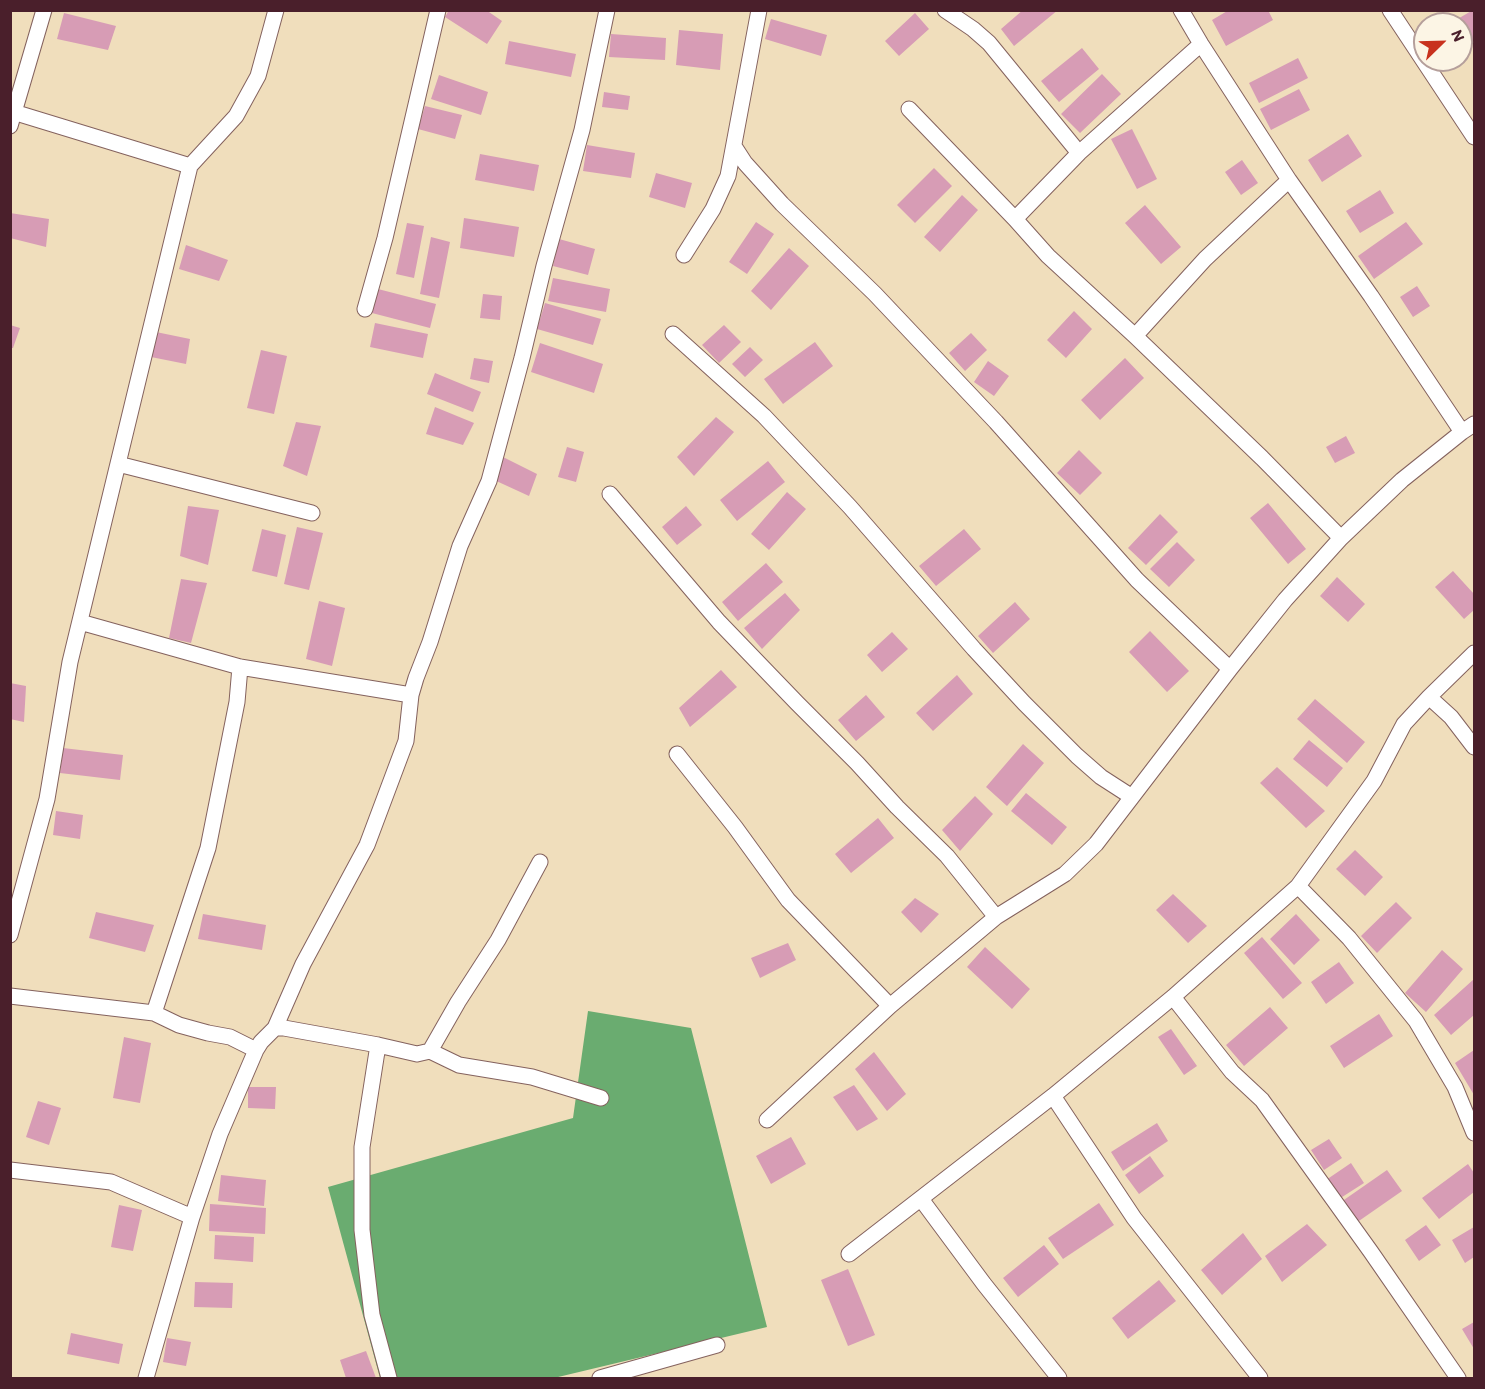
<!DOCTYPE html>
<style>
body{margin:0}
#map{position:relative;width:1485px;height:1389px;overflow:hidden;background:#f0debc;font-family:Itim,sans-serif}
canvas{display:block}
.frame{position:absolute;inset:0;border:12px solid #4a1f2b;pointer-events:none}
.north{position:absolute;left:1413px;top:12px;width:60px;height:60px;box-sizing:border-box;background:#fcf5e5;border:2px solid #b59f9b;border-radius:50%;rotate:67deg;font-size:16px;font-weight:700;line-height:24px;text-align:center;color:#4a1f2b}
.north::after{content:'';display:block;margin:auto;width:21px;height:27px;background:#c8321e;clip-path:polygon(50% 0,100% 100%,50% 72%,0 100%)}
</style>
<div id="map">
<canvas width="1485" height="1389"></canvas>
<div class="frame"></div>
<div class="north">N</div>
</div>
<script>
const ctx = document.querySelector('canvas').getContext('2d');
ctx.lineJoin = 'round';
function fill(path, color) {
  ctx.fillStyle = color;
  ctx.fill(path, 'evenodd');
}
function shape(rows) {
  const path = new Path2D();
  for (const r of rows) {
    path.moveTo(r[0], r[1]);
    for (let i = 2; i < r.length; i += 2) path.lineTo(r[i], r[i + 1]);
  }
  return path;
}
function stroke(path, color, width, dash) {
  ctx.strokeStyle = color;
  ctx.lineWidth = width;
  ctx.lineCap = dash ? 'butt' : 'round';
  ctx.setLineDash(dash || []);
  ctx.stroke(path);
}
const forest = shape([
 [588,1011,691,1028,767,1327,554,1378,380,1378,328,1187,573,1118]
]);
const building = shape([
 [449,10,486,10,502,21,487,44,445,17],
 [1023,10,1058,10,1014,46,1001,29],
 [1229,10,1268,10,1273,20,1226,46,1212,20],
 [1473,10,1474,10,1474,43,1461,51,1461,24,1449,24],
 [64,13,116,26,108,50,57,39],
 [915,13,929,29,899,56,885,41],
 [771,19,827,35,821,56,765,39],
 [679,30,723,34,720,70,676,65],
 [611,34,666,38,665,60,609,57],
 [509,41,576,54,571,77,505,64],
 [1082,48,1099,69,1059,102,1041,81],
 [1298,58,1308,78,1259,103,1249,83],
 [1102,74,1121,94,1080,133,1061,114],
 [439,75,488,92,481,115,431,99],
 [1299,89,1310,110,1271,130,1260,109],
 [604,92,630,96,628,110,602,107],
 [425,106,462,115,455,139,418,129],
 [1132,129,1157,179,1137,189,1111,139],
 [1348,134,1362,156,1322,182,1308,160],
 [587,145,635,153,631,178,583,171],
 [480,154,539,165,534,191,475,180],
 [1242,160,1258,183,1241,195,1225,172],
 [934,168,952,186,915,223,897,205],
 [656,173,692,183,685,208,649,197],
 [1380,190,1394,213,1360,233,1346,211],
 [962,195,978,210,940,252,924,237],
 [1145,205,1181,247,1161,264,1125,223],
 [10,213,49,219,46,247,10,238],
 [464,218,519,227,514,257,460,248],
 [756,222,774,234,747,274,729,262],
 [1406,222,1423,244,1374,279,1358,256],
 [407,223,424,226,414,278,396,274],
 [431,237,450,242,439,298,420,294],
 [559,239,595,249,588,275,553,266],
 [186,245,228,260,219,281,179,269],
 [789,248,809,266,771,310,751,291],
 [553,278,610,289,606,312,548,301],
 [1417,286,1430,306,1413,317,1400,297],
 [378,289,436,304,430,328,372,313],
 [483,294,502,296,500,320,480,318],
 [545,303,601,319,593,345,537,329],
 [1074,311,1092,329,1066,358,1047,340],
 [375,323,428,334,423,358,370,347],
 [10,325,20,328,13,348,10,348],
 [724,325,741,342,719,363,702,345],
 [156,332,190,339,186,364,151,357],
 [971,333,987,350,965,371,949,353],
 [815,342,833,366,783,404,764,379],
 [540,343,603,364,594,393,531,372],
 [750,347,763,360,745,377,732,364],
 [261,350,287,356,274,414,247,408],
 [474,358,493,361,489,383,470,379],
 [1125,358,1144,378,1100,420,1081,400],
 [988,361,1009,376,994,396,974,382],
 [435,373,481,392,473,412,427,394],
 [435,407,474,423,463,445,426,434],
 [716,417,734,432,694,476,677,457],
 [296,422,321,426,307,476,283,466],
 [1346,436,1355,453,1335,463,1326,447],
 [567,447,584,452,576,482,558,477],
 [1079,450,1102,473,1080,495,1057,473],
 [503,457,537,474,529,496,492,479],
 [768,461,785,482,737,521,720,500],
 [787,492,806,509,769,550,751,534],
 [1268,503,1306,549,1288,564,1250,518],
 [188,506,219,510,208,565,180,556],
 [686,506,702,525,677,545,662,527],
 [1160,514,1178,532,1146,565,1128,548],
 [297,527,323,533,309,590,284,584],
 [262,529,286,535,277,577,252,571],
 [964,529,981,549,936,586,919,566],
 [1177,542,1195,560,1169,587,1150,569],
 [766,563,783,582,738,621,722,602],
 [1453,571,1474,594,1474,610,1464,619,1435,587],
 [1337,577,1365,604,1348,622,1320,596],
 [181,579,207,583,191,643,169,638],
 [785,593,800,610,762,649,744,628],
 [319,601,345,608,332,666,306,659],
 [1015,602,1030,619,993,653,978,636],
 [1150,631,1189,671,1167,692,1129,652],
 [892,632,908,649,882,672,867,655],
 [721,670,737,687,690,727,679,708],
 [957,675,973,694,933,731,916,713],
 [10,683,26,686,24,722,10,719],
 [866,695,885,717,856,741,838,720],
 [1315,699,1365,742,1347,763,1297,719],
 [1309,740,1343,768,1327,787,1293,759],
 [1023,744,1044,763,1007,806,986,787],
 [63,748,123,755,120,780,60,773],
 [1277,767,1325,811,1306,828,1260,783],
 [1026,793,1067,827,1052,845,1011,811],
 [975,796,993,814,960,851,942,830],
 [56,811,83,815,80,839,53,835],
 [878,818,894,838,851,873,835,854],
 [1355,850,1383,877,1365,896,1336,869],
 [1173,894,1207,926,1188,943,1156,910],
 [915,898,939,914,921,933,901,912],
 [1396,902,1412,918,1377,953,1361,936],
 [96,912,154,925,145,952,89,938],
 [203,914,266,925,262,950,198,939],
 [1296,914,1320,940,1294,965,1270,939],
 [1262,937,1302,983,1283,999,1244,953],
 [788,943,796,960,760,978,751,958],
 [985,947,1030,989,1012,1009,967,967],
 [1442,950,1463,969,1426,1012,1405,993],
 [1339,962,1354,983,1326,1004,1311,982],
 [1474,979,1474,1015,1451,1035,1434,1015],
 [1270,1007,1288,1028,1244,1066,1226,1045],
 [1379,1014,1393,1036,1344,1068,1330,1046],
 [1171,1029,1197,1066,1184,1075,1158,1037],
 [124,1037,151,1043,140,1103,113,1098],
 [1474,1050,1474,1095,1455,1063],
 [874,1052,906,1094,887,1111,855,1069],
 [854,1085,878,1119,857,1131,833,1097],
 [248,1087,276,1087,275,1109,248,1108],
 [38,1101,61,1108,49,1145,26,1137],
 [1157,1123,1168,1141,1123,1171,1111,1152],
 [791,1137,806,1164,771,1184,756,1156],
 [1329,1139,1342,1158,1324,1170,1311,1150],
 [1150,1156,1164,1176,1139,1194,1125,1175],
 [1351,1163,1364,1183,1339,1199,1326,1180],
 [1468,1164,1474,1173,1474,1192,1439,1219,1422,1198],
 [1387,1170,1402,1191,1356,1223,1341,1202],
 [221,1175,266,1180,264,1206,218,1201],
 [1099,1203,1114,1225,1063,1259,1048,1238],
 [210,1204,266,1208,265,1234,209,1231],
 [119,1205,142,1210,133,1251,111,1247],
 [1307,1224,1327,1245,1282,1282,1265,1256],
 [1426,1225,1441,1245,1419,1261,1405,1240],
 [1474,1227,1474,1257,1465,1263,1452,1240],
 [1243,1233,1262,1259,1222,1295,1201,1270],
 [215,1235,254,1237,253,1262,214,1259],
 [1044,1245,1059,1264,1018,1297,1003,1278],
 [848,1269,875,1335,848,1346,821,1280],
 [1159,1280,1176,1301,1128,1339,1112,1318],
 [195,1282,233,1283,232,1308,194,1307],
 [1474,1322,1474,1349,1462,1329],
 [71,1333,123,1344,119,1364,67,1354],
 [167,1338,191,1342,186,1366,163,1362],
 [366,1351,376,1378,346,1378,340,1360]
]);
const minor = shape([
 [945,10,973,29,989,43,1079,153],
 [1181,10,1201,44,1289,180,1371,296,1462,432],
 [1390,10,1474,137],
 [909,109,1015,219,1048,256,1135,336,1262,458,1341,538],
 [10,111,190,166],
 [10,126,44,10],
 [734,146,745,163,782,204,875,294,996,422,1137,580,1230,669],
 [1015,219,1079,153,1201,44],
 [684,255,713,209,728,176,759,10],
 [365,309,385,238,438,10],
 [673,334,764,416,850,507,974,649,1024,703,1077,756,1101,777,1132,797],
 [1135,336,1205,259,1289,180],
 [118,464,312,513],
 [610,494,719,622,797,703,857,763,897,807,947,856,996,917],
 [80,622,240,667,411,695],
 [1429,697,1451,717,1474,747],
 [677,754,735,827,788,900,890,1006,996,917,1065,874,1096,844,1230,669,1285,600,1341,538,1402,480,1462,432,1474,424],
 [1298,886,1349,938,1416,1021,1455,1087,1474,1133],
 [10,935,47,799,70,662,190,166,236,116,258,76,276,10],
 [10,996,154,1013,179,1025,208,1033,230,1037,256,1050,220,1134,192,1217,146,1378],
 [1173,997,1232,1072,1262,1100,1371,1252,1458,1378],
 [154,1013,208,848,237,702,240,667],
 [275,1028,303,964,367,845,406,741,411,695,416,678,430,642,460,546,489,481,522,358,544,266,582,130,607,10],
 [378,1045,362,1147,362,1230,372,1315,389,1378],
 [256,1050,261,1042,275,1028,284,1028,378,1045,417,1054,430,1051,458,1002,498,940,540,862],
 [430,1051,459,1065,532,1077,601,1098],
 [1053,1096,1134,1218,1260,1378],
 [767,1120,890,1006],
 [10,1170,111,1182,192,1217],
 [921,1199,984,1284,1059,1378],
 [849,1254,1053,1096,1173,997,1298,886,1374,781,1404,724,1429,697,1474,653],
 [600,1378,717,1345]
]);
fill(forest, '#6aac70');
fill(building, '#d79cb5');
stroke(minor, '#84625e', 17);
stroke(minor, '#fff', 15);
</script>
